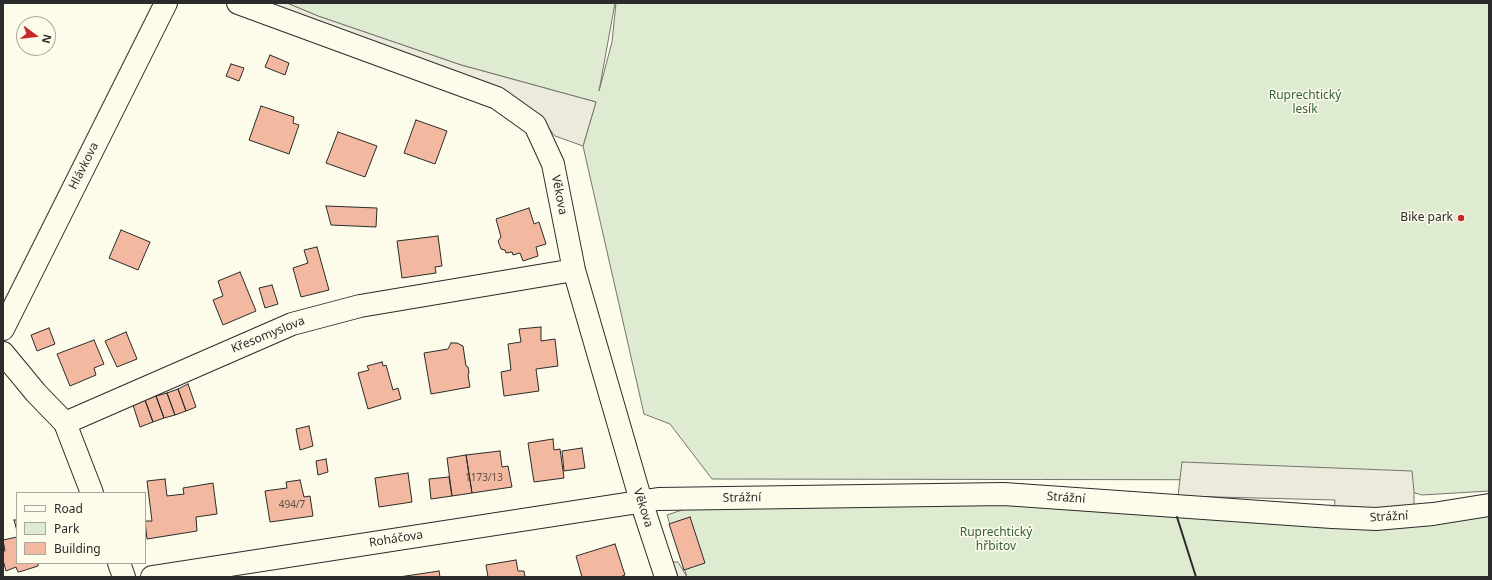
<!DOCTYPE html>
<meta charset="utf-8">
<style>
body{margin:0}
#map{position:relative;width:1492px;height:580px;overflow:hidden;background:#fdfbea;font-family:"Noto Sans",sans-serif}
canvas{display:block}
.frame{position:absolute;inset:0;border:4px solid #2b2b2b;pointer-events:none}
.legend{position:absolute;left:16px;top:492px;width:130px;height:72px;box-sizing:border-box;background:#fdfbea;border:1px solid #a9a89e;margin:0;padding:5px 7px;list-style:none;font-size:12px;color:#2b2b2b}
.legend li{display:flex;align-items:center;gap:8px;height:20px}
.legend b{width:20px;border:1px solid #a9a89e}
.north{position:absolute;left:16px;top:16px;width:40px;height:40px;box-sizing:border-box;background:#fdfbea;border:1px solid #a9a89e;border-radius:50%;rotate:105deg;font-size:11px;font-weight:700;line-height:16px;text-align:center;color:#2b2b2b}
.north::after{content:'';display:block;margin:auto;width:14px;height:18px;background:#c62828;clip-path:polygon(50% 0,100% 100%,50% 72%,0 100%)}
</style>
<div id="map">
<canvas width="1492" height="580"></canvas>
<div class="frame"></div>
<ul class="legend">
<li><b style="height:5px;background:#fdfbea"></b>Road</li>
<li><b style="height:11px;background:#deebd1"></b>Park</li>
<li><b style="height:11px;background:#f2b8a0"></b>Building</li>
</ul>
<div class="north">N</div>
</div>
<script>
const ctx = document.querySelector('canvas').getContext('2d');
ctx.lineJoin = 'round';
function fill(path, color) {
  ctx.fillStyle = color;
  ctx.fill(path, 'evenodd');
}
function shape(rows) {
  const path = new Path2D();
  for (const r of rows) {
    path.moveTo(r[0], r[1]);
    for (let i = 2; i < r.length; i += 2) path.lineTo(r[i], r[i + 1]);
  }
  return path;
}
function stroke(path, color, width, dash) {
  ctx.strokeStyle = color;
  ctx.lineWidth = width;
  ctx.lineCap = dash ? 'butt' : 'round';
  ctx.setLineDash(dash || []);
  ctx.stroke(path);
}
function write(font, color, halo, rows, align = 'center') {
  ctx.font = font + ' "Noto Sans",sans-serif';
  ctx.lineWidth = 3;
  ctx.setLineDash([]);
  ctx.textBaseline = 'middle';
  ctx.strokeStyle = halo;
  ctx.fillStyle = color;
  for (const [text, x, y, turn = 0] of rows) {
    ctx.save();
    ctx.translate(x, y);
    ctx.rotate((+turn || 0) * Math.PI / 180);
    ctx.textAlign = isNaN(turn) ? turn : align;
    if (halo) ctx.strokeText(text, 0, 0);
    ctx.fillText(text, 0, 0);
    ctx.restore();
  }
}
const green = shape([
 [287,3,615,3,599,91,612,42,616,3,1489,3,1489,491,1422,495,1369,480,712,479,670,424,644,414,583,146,596,102,461,65,318,16,287,3],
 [983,503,1177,517,1431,525,1489,516,1489,577,687,577,667,515,688,508,983,503]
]);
const parking = shape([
 [251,3,287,3,318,16,461,65,596,102,583,146,555,136,539,116,251,3],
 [1182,462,1412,471,1414,492,1414,513,1334,513,1335,500,1178,496,1182,462],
 [673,562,678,562,687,577,678,577,673,562]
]);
const building = shape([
 [270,55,289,63,285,75,265,67,270,55],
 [231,64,244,68,239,81,226,76,231,64],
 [261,106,294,117,293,123,299,125,289,154,249,140,261,106],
 [416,120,447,131,435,164,404,153,416,120],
 [338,132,377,146,365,177,326,163,338,132],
 [326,206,377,208,376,227,331,225,326,206],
 [529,208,534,224,539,222,546,244,536,247,538,256,523,261,520,253,513,255,512,252,506,253,505,250,501,249,498,241,501,237,496,219,529,208],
 [121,230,150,242,138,270,109,258,121,230],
 [438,236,442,266,435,267,436,273,402,278,397,241,438,236],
 [317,247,329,290,301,297,293,268,308,263,304,250,317,247],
 [240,272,256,311,223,325,213,300,223,296,218,281,240,272],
 [272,285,278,304,265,308,259,288,272,285],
 [541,327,541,341,555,339,558,366,536,369,539,391,504,396,501,372,511,370,508,344,521,342,519,329,541,327],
 [49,328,55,344,37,351,31,335,49,328],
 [126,332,137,359,117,367,105,341,126,332],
 [94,340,104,364,94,368,96,375,70,386,57,354,94,340],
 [451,343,457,343,463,346,466,366,468,367,469,373,468,375,470,387,431,394,424,353,448,349,451,343],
 [382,362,383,366,386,365,393,390,398,388,401,399,368,409,358,373,369,370,367,366,382,362],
 [188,384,196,407,186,411,178,389,188,384],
 [178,389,186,411,175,415,167,393,178,389],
 [167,393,175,415,164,418,156,396,167,393],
 [156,396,164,418,153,422,145,400,156,396],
 [145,400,153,422,140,427,133,405,145,400],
 [309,426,313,446,300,450,296,429,309,426],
 [553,439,554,450,560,449,564,478,534,482,528,443,553,439],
 [582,448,585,468,564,471,562,451,582,448],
 [500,451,502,467,508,466,512,487,472,493,466,455,500,451],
 [466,455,472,493,452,496,447,458,466,455],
 [326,459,328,472,318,475,316,461,326,459],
 [408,473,412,502,379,507,375,478,408,473],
 [449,477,452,496,431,499,429,479,449,477],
 [165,479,167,496,184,494,183,488,213,483,217,514,196,517,197,531,147,539,145,521,152,521,147,481,165,479],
 [300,480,304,497,310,496,313,516,270,522,265,491,287,488,286,482,300,480],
 [690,517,705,563,684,570,669,524,690,517],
 [14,520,17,520,17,531,14,520],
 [17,537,17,563,38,563,38,566,19,572,18,572,16,567,6,571,3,560,3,551,5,551,3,540,17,537],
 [615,544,625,575,620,577,582,577,576,556,615,544],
 [516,560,518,571,524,571,525,577,488,577,486,565,516,560],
 [439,571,440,577,399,577,439,571]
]);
const minor = shape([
 [238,3,497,98,535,125,553,164,574,270,641,501,666,577],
 [3,329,166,3],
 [3,353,36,393,65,423,292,324,360,306,574,270],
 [65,423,92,493],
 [119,563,124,577],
 [152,577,658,499,1004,494,1332,517,1376,519,1433,514,1489,505]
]);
const wall = shape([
 [1177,517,1196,577]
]);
const markers = [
 [1461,218,4,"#c62828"]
];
const numberNames = [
 ["1173/13",484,478],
 ["494/7",292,505]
];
const parkNames = [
 ["Ruprechtický",1305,96],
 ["lesík",1305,110],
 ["Ruprechtický",996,533],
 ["hřbitov",996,547]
];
const streetNames = [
 ["Hlávkova",84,166,-63],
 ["Věkova",559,195,79],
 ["Křesomyslova",268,335,-22],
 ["Strážní",742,498,-1],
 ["Strážní",1066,498,4],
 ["Věkova",643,508,72],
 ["Strážní",1389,517,-3],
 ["Roháčova",396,539,-9]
];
const poiNames = [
 ["Bike park",1453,218]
];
fill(green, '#deebd1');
stroke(green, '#74746e', 1);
fill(parking, '#eceadb');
stroke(parking, '#74746e', 1);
fill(building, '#f2b8a0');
stroke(building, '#2b2b2b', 1);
stroke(minor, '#2b2b2b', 24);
stroke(minor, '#fdfbea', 22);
stroke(wall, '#2b2b2b', 2);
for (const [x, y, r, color] of markers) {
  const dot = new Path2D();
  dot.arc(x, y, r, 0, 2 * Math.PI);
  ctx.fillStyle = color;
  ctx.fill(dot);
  stroke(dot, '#fdfbea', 1.5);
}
write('10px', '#5d4e48', null, numberNames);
write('12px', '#34623c', '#fdfbea', parkNames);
write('12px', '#2b2b2b', '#fdfbea', streetNames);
write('12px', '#2b2b2b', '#fdfbea', poiNames, 'right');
</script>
